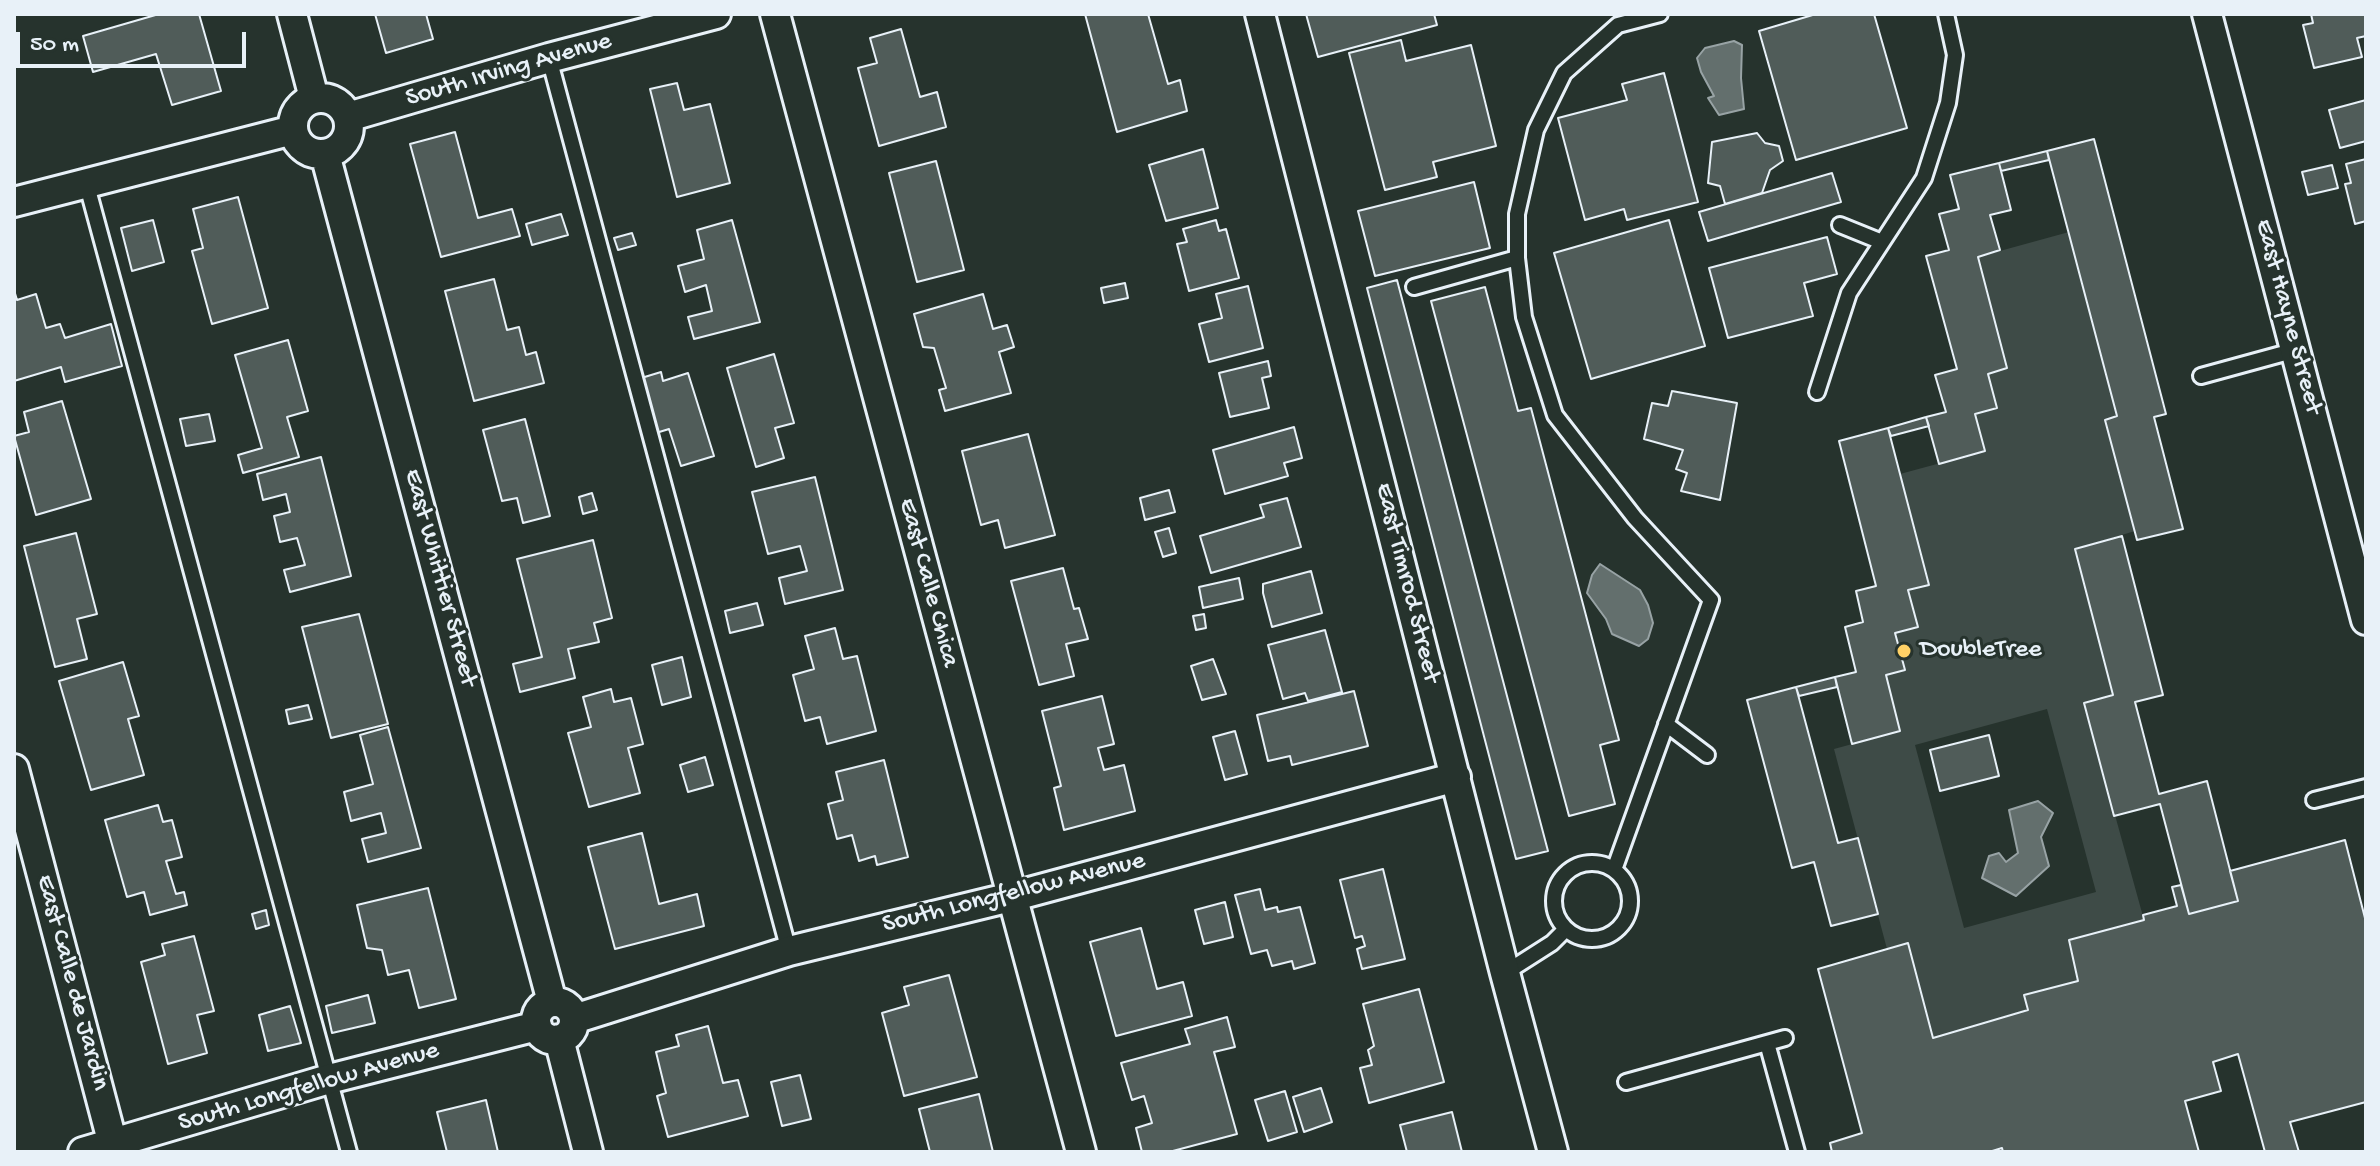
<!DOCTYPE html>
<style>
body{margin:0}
#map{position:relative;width:2380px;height:1166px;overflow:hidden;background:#26332d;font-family:"Gochi Hand",sans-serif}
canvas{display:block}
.frame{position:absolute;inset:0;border:16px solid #e8f1f8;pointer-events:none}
.scale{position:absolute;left:16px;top:32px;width:230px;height:36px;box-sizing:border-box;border:4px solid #e8f1f8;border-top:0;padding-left:10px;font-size:24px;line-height:28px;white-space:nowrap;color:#e8f1f8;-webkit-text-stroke:6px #26332d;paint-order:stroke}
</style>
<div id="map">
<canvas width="2380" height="1166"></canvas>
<div class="frame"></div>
<div class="scale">50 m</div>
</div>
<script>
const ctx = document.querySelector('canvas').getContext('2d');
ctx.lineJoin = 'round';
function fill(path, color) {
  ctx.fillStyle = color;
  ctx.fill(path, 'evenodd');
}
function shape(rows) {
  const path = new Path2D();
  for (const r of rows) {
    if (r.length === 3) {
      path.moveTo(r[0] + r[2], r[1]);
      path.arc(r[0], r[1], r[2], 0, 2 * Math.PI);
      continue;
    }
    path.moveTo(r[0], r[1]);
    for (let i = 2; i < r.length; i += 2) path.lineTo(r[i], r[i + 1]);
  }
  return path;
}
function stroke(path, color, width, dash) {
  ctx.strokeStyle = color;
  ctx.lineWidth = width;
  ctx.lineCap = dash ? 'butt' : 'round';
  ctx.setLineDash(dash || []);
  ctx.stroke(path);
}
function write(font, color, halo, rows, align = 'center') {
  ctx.font = font + ' "Gochi Hand",sans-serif';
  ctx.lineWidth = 6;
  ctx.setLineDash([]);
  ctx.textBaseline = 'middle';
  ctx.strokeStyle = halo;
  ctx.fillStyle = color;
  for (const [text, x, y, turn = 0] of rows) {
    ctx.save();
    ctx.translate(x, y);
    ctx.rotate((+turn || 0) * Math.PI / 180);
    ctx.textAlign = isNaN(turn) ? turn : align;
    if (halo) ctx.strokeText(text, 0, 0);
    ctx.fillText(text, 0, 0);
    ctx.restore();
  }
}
const green = shape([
 [2069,232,2117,416,2106,420,2135,531,2075,549,2113,695,2084,703,2144,920,2069,940,2078,981,2024,995,2028,1010,1933,1038,1887,949,1834,749,1900,731,1886,675,1905,670,1895,633,1918,627,1908,590,1928,584,1900,474,1985,451,1975,414,1997,408,1988,374,2007,368,1978,257],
 [2047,709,2096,892,1964,928,1915,745]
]);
const water = shape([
 [1734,41,1742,45,1741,78,1744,109,1719,115,1708,98,1714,96,1701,72,1697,58,1705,48,1734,41],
 [1600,564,1640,590,1648,605,1653,623,1648,639,1639,646,1612,634,1606,619,1587,593,1592,575,1600,564],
 [2038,801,2053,813,2041,837,2049,866,2016,896,1982,878,1989,856,1999,853,2006,862,2018,853,2009,810,2038,801]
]);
const building = shape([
 [159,14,199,14,221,91,172,105,156,54,93,72,83,36,159,14],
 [375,14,426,14,433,39,386,53,375,14],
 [1085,14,1148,14,1168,84,1180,80,1187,111,1117,132,1085,14],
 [1306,14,1434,14,1437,25,1318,57,1306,14],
 [1816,14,1874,14,1907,128,1796,160,1759,31,1816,14],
 [2311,14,2366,14,2366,36,2357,38,2362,57,2314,68,2303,25,2313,23,2311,14],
 [901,29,920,97,937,92,946,127,879,146,858,68,877,63,870,38,901,29],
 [1401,40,1406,61,1471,45,1496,146,1433,162,1437,177,1385,190,1349,53,1401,40],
 [1664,73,1698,202,1627,220,1624,209,1585,220,1558,118,1627,100,1622,84,1664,73],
 [677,83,684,110,710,104,730,183,677,197,650,89,677,83],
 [2366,100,2366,141,2340,148,2329,110,2366,100],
 [455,132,478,218,512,209,520,236,441,257,410,144,455,132],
 [1757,133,1765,143,1779,146,1783,161,1770,170,1762,193,1725,204,1720,186,1708,183,1712,142,1757,133],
 [2094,139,2166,414,2154,417,2183,529,2137,540,2105,420,2117,416,2047,151,2094,139],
 [1203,149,1218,208,1166,221,1149,165,1203,149],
 [2047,151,2049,160,2001,171,1999,163,2047,151],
 [2366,159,2366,221,2355,224,2345,184,2351,183,2346,164,2366,159],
 [936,161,964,270,917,282,889,173,936,161],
 [1999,163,2011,210,1990,215,2000,250,1978,257,2007,368,1988,374,1997,408,1975,414,1985,451,1939,464,1926,417,1946,412,1935,375,1957,369,1926,256,1949,250,1939,214,1959,209,1950,175,1999,163],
 [2332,165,2338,188,2308,195,2302,172,2332,165],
 [1832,173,1841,202,1708,241,1699,212,1832,173],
 [1474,182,1490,248,1375,276,1358,211,1474,182],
 [238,197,268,308,212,324,192,251,203,248,193,209,238,197],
 [561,214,568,235,532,245,526,224,561,214],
 [153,220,164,262,132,271,121,228,153,220],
 [732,220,760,322,694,339,688,317,712,311,706,285,685,292,678,266,704,259,697,230,732,220],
 [1216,220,1219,231,1226,229,1239,278,1189,291,1177,244,1187,242,1183,229,1216,220],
 [1669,220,1705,346,1591,379,1554,253,1669,220],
 [632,233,636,245,618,250,614,238,632,233],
 [1827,237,1837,274,1804,283,1813,316,1728,338,1709,268,1827,237],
 [494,279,507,330,519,327,526,355,536,352,544,383,474,401,445,291,494,279],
 [1397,280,1548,851,1516,859,1367,288,1397,280],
 [1125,283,1128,298,1104,303,1101,288,1125,283],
 [1248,286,1263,348,1209,362,1199,324,1222,318,1216,294,1248,286],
 [1485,287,1518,411,1531,408,1619,740,1600,745,1615,804,1569,816,1431,301,1485,287],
 [14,290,17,300,36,294,46,328,60,324,65,338,111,324,122,366,65,382,61,367,14,381,14,290],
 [983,294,993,329,1007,325,1014,347,999,352,1011,393,945,411,939,390,946,388,934,348,923,347,914,314,983,294],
 [288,340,308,411,287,417,299,457,243,473,238,455,262,448,235,355,288,340],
 [774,354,794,423,775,428,784,458,756,467,727,368,774,354],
 [1268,361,1271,376,1262,378,1269,408,1230,417,1219,373,1268,361],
 [661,372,663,381,688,373,714,456,681,466,669,429,656,433,638,379,661,372],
 [1672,391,1737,403,1720,500,1681,491,1687,473,1676,469,1683,450,1644,439,1652,403,1668,406,1672,391],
 [62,401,91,499,36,515,14,436,29,432,24,412,62,401],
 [209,414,215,441,186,446,180,419,209,414],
 [1926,417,1929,426,1891,436,1888,428,1926,417],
 [525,419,550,516,523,523,517,498,502,501,483,430,525,419],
 [1294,427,1302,458,1284,463,1288,476,1225,494,1213,450,1294,427],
 [1888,428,1929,585,1908,590,1918,627,1895,633,1905,670,1886,675,1900,731,1852,744,1835,677,1856,672,1845,627,1863,622,1856,591,1876,586,1839,441,1888,428],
 [1028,434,1055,535,1005,548,998,520,981,525,962,451,1028,434],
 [321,457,351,576,290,592,284,570,305,565,297,538,280,542,274,516,290,512,286,494,263,500,257,474,321,457],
 [815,477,843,590,785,604,779,578,807,571,800,546,768,554,752,492,815,477],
 [1169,490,1175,512,1145,520,1140,498,1169,490],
 [592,493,597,510,583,514,579,497,592,493],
 [1287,498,1301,547,1211,573,1200,536,1264,517,1260,505,1287,498],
 [1169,528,1176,553,1163,557,1155,532,1169,528],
 [76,533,97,614,77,619,87,659,55,667,24,546,76,533],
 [2122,536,2163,695,2135,702,2159,794,2207,781,2238,901,2189,914,2160,804,2114,816,2084,703,2113,695,2075,549,2122,536],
 [593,540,612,618,594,623,599,642,568,649,575,678,520,692,513,664,542,657,517,559,593,540],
 [1063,568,1074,609,1079,608,1088,639,1066,644,1074,676,1039,685,1011,581,1063,568],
 [1311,571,1322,613,1272,627,1263,593,1263,584,1311,571],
 [1239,578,1243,599,1203,608,1199,587,1239,578],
 [757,603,763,625,730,633,725,611,757,603],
 [359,614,388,724,331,738,302,627,359,614],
 [1204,614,1206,628,1196,630,1193,616,1204,614],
 [835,628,843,659,857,656,876,731,827,744,820,717,805,721,793,675,814,669,805,636,835,628],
 [1325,630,1342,692,1308,701,1305,693,1283,699,1268,645,1325,630],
 [682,657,691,697,662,705,652,665,682,657],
 [1213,659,1226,694,1202,700,1191,666,1213,659],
 [123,662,139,716,128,719,144,775,91,790,59,681,123,662],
 [1835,677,1837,687,1799,696,1796,687,1835,677],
 [1796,687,1838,843,1858,838,1878,914,1831,926,1814,862,1792,868,1747,700,1796,687],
 [611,689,614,702,631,698,643,744,628,748,640,793,589,807,568,733,591,727,583,697,611,689],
 [1354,691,1368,746,1292,765,1290,756,1268,761,1257,715,1354,691],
 [1102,696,1114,744,1098,748,1104,770,1124,765,1135,811,1064,830,1054,788,1061,786,1042,711,1102,696],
 [308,705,312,719,289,724,286,710,308,705],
 [388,727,421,848,368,862,362,839,386,833,381,813,351,821,344,792,373,784,360,735,388,727],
 [1235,731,1247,774,1225,780,1213,737,1235,731],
 [1989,735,1999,776,1940,791,1930,750,1989,735],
 [705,757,713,785,688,792,680,765,705,757],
 [884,760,908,857,877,865,875,856,859,861,852,835,837,839,828,804,843,800,836,772,884,760],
 [158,805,163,822,172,820,182,857,166,861,176,894,184,892,187,905,150,915,144,892,127,897,105,820,158,805],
 [642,833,659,904,697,894,704,926,615,949,588,847,642,833],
 [2345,840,2366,922,2366,1102,2290,1122,2299,1152,2265,1152,2238,1054,2213,1062,2221,1091,2185,1101,2199,1152,2003,1152,2002,1148,1989,1152,1832,1152,1830,1143,1862,1133,1818,969,1908,943,1933,1038,2028,1010,2024,995,2078,981,2069,940,2144,920,2143,915,2177,906,2172,887,2181,885,2189,914,2238,901,2230,871,2345,840],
 [1383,869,1405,959,1362,969,1357,949,1365,946,1362,936,1355,938,1340,880,1383,869],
 [428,888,456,999,419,1008,409,970,388,975,382,950,367,948,357,905,428,888],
 [1260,889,1265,910,1277,907,1278,912,1300,907,1315,963,1294,969,1292,961,1272,966,1267,950,1251,954,1235,895,1260,889],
 [1225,902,1233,937,1204,944,1195,910,1225,902],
 [266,910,269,925,256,929,252,914,266,910],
 [1141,928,1157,989,1183,982,1192,1016,1116,1036,1090,942,1141,928],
 [194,936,214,1011,197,1015,207,1053,168,1064,141,962,165,955,162,944,194,936],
 [949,975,977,1077,904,1096,882,1013,909,1005,904,987,949,975],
 [1419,989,1444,1082,1369,1103,1360,1068,1372,1065,1368,1050,1374,1046,1363,1004,1419,989],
 [368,995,375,1023,332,1033,326,1006,368,995],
 [290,1006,301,1043,268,1051,259,1015,290,1006],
 [1227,1017,1235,1047,1214,1052,1237,1134,1169,1152,1142,1152,1136,1128,1152,1123,1144,1096,1132,1100,1121,1063,1190,1044,1185,1029,1227,1017],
 [708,1026,723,1083,738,1080,748,1116,668,1137,657,1096,666,1093,656,1052,679,1046,676,1035,708,1026],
 [800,1075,811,1119,782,1126,771,1082,800,1075],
 [1321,1088,1332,1122,1304,1132,1293,1097,1321,1088],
 [1285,1091,1297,1132,1268,1141,1255,1100,1285,1091],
 [979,1094,993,1152,930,1152,919,1109,979,1094],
 [486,1100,498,1152,447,1152,437,1112,486,1100],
 [1452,1112,1462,1152,1407,1152,1400,1125,1452,1112]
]);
const service = shape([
 [549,58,789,951],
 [86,182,349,1152],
 [1840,225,1882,242],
 [1414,287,1517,258],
 [2201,376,2296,350],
 [1817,392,1849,293,1924,178,1948,103,1955,55,1946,14],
 [1666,724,1707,755],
 [2314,800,2366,787],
 [1592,901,38],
 [1614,870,1711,600,1635,518,1555,415,1524,317,1517,258,1517,214,1536,130,1564,73,1618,25,1660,14],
 [1505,973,1552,943,1566,929],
 [1767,1043,1797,1152],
 [1626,1082,1785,1038]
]);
const minor = shape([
 [292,14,314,98],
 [775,14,1081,1152],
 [1260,14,1505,973,1553,1152],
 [2207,14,2366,620],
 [321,126,28],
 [348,117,549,58,716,14],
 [325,154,552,1002],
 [14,202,293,130],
 [14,769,115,1152],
 [555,1021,19],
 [574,1019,789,951,1011,897,1456,777],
 [559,1039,588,1152],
 [83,1152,329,1079,537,1026]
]);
const markers = [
 [1904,651,8,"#ffd166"]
];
const streetNames = [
 ["South Irving Avenue",509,71,-16],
 ["East Hayne Street",2287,317,75],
 ["East Whittier Street",439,578,75],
 ["East Calle Chica",927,583,75],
 ["East Timrod Street",1406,583,76],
 ["South Longfellow Avenue",1014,894,-14],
 ["East Calle de Jardin",71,983,75],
 ["South Longfellow Avenue",309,1088,-16]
];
const poiNames = [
 ["DoubleTree",1920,651]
];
fill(green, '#3e4b47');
fill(water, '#636f6d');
stroke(water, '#98a3a5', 2);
fill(building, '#505c59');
stroke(building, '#e8f1f8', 2);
stroke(service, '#e8f1f8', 20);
stroke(minor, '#e8f1f8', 34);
stroke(service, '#26332d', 14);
stroke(minor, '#26332d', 28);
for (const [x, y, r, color] of markers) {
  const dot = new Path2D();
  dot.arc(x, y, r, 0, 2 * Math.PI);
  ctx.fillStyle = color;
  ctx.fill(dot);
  stroke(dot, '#26332d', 3);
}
write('26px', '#e8f1f8', '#26332d', streetNames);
write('26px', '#e8f1f8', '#26332d', poiNames, 'left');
</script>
